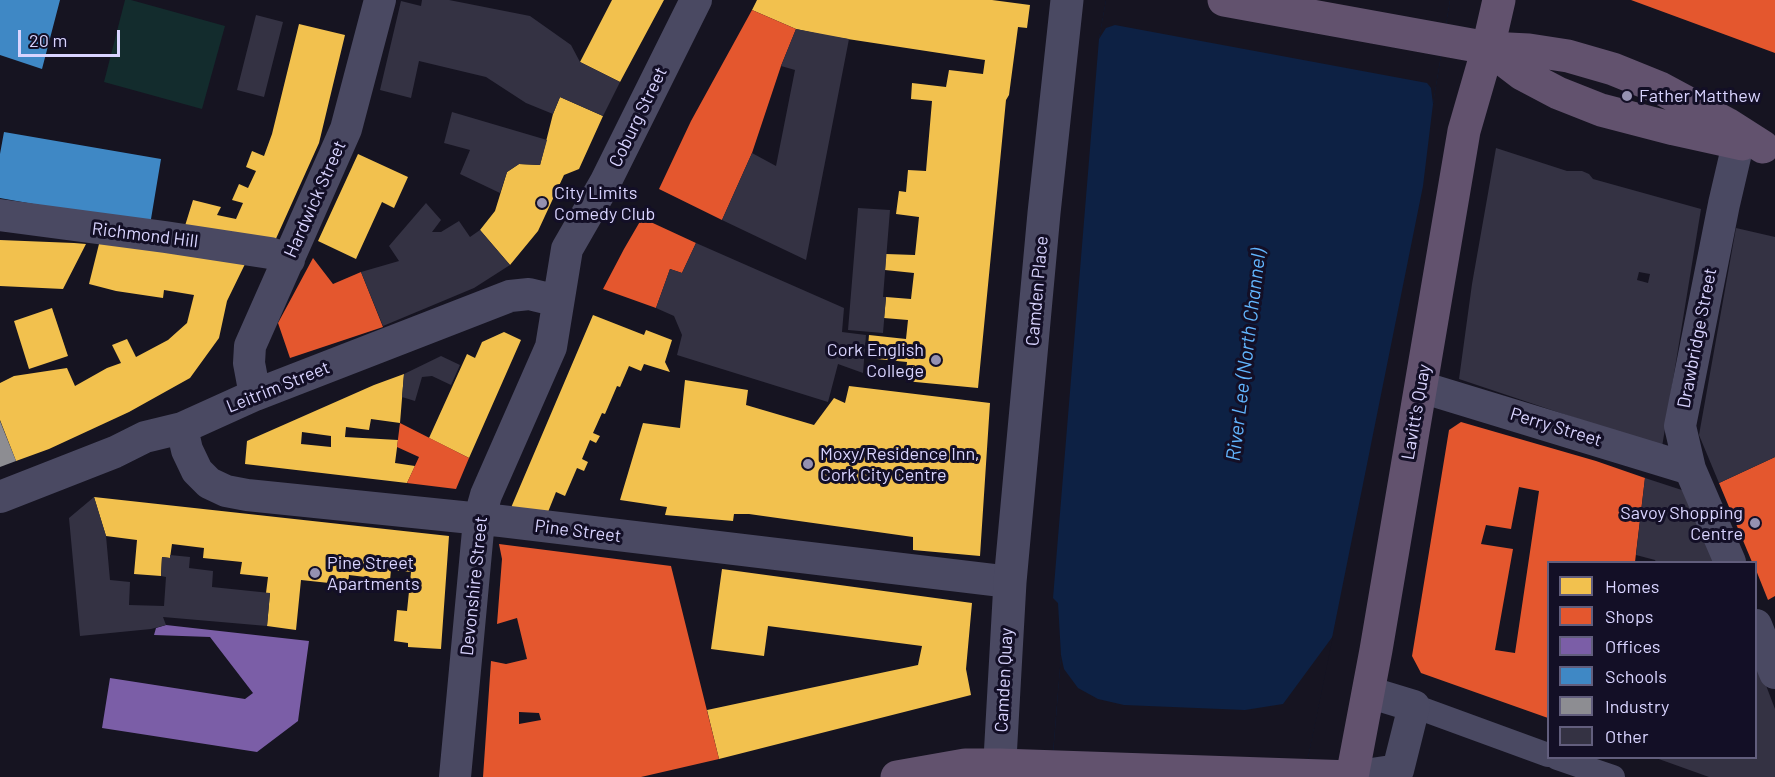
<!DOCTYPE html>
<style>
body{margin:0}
#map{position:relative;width:1775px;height:777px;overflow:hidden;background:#161421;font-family:Barlow,sans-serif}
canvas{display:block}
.legend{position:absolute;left:1547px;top:561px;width:210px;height:198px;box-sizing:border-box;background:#130f26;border:2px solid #625e7d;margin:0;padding:8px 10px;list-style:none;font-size:18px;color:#d9d4ff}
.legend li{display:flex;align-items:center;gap:12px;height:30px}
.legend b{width:30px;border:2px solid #625e7d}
.scale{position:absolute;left:18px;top:30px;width:102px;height:27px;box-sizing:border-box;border:3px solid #d9d4ff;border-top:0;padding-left:8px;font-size:18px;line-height:21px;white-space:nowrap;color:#d9d4ff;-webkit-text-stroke:4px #130f26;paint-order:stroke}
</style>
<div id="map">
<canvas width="1775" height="777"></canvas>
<ul class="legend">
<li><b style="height:16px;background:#f2c14e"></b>Homes</li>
<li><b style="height:16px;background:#e4572e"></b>Shops</li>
<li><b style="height:16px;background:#7b5ea7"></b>Offices</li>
<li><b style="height:16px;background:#3f88c5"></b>Schools</li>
<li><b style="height:16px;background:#8d8d92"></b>Industry</li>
<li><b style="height:16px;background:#343243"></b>Other</li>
</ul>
<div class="scale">20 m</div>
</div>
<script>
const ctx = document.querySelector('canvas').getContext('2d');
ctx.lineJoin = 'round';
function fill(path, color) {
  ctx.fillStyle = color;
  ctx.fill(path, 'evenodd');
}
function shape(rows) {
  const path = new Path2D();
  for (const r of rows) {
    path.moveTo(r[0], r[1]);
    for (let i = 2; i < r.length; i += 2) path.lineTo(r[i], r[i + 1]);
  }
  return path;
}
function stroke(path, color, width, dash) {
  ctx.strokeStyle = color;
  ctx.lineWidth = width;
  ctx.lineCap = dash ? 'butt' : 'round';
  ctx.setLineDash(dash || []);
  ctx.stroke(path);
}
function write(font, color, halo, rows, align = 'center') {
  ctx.font = font + ' Barlow,sans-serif';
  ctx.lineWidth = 6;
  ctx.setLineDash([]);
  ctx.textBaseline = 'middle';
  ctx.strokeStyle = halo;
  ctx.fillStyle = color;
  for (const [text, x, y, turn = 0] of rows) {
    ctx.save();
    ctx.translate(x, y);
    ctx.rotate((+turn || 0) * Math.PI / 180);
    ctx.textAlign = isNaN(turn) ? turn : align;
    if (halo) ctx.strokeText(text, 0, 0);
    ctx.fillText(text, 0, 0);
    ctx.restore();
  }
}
const green = shape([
 [125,0,131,0,225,26,202,109,104,82]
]);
const water = shape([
 [1106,0,1450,0,1433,104,1423,186,1304,777,1051,777,1061,655,1058,603,1053,598,1099,39]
]);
const pier = shape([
 [1106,0,1450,0,1433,104,1431,88,1427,83,1115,25,1106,28,1099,39],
 [1333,636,1304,777,1052,767,1061,655,1064,669,1078,688,1098,699,1124,705,1245,710,1283,704]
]);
const homes = shape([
 [612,0,664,0,620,82,580,62],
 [757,0,992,0,1030,5,1027,28,1018,27,1009,95,1006,100,978,388,905,381,907,362,867,358,869,335,906,339,908,320,884,318,886,297,911,299,914,273,885,270,886,254,915,255,919,217,896,214,899,191,906,192,908,170,926,171,932,101,911,99,912,83,946,87,949,70,983,74,985,60,828,36,796,29,752,10],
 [299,24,345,35,319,143,274,243,184,229,193,200,221,207,217,215,236,219,243,203,232,200,239,184,248,188,256,171,246,167,252,151,264,156,272,134],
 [560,97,603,116,579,169,564,175,538,231,510,265,480,230,495,211,507,172,519,164,540,165,553,114],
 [358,154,408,177,394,208,382,202,356,259,318,241],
 [0,240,74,243,86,244,63,289,0,286],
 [100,240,245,264,227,301,219,338,190,378,129,412,49,449,16,461,0,420,0,383,14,376,67,368,75,386,107,368,121,363,112,345,127,339,136,357,168,340,187,323,194,295,164,290,163,298,116,291,89,284],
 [52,308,68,356,29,369,14,321],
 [593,315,644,335,646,330,672,340,665,362,670,372,644,364,641,371,629,366,620,387,617,386,605,414,602,413,593,433,600,436,596,443,590,440,582,459,588,462,584,471,577,468,565,496,556,492,548,512,510,510],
 [504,332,521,340,469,458,429,438,467,354,475,358,482,342],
 [404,374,400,423,371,419,369,430,346,427,345,437,398,440,395,463,415,466,407,483,245,464,247,441,374,385],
 [302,432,331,436,331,447,301,444],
 [685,380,748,390,746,405,814,425,834,398,845,403,849,386,990,403,980,556,913,550,913,537,749,514,734,514,733,521,665,515,667,507,620,500,643,423,680,428],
 [94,497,449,536,441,649,408,647,408,643,394,641,397,610,407,611,411,572,391,570,390,580,349,575,348,585,301,580,296,630,267,626,270,593,266,593,268,577,240,574,242,562,203,558,204,548,172,544,170,558,162,557,161,576,134,574,137,540,106,536],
 [722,569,972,603,966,669,971,695,719,759,707,710,918,665,922,646,768,626,764,656,711,649]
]);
const shops = shape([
 [1632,0,1775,0,1775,53,1631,0],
 [752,10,796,29,781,66,752,153,722,220,659,189,691,121],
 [642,218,696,243,682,273,670,269,656,308,603,289,624,249],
 [313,258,333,284,361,272,383,327,290,358,278,323],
 [1461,422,1596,461,1645,478,1635,562,1548,562,1548,718,1421,673,1412,656,1449,430],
 [1519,487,1539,491,1515,653,1495,650,1513,549,1481,544,1486,525,1511,529],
 [400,423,469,458,456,489,407,483,419,457,397,447],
 [1775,457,1775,596,1768,600,1756,570,1756,562,1752,562,1719,483],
 [499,544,671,566,719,759,641,777,483,777,491,661,506,664,527,659,517,618,497,624,502,559],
 [519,712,539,713,541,720,519,724]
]);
const offices = shape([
 [166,625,309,641,298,721,257,752,102,728,110,678,245,699,253,693,210,637,154,635,156,628]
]);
const schools = shape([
 [0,0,60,0,42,69,0,55],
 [4,132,161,159,150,225,0,198,0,154]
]);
const industry = shape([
 [0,421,16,461,0,467]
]);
const building = shape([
 [422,0,449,0,530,16,571,45,580,62,620,82,603,116,560,97,553,114,526,103,486,77,419,61,411,98,380,90,401,1,421,6],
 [256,15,283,22,264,97,237,90],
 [796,29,849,39,806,260,722,220,752,153,776,166,795,70,781,66],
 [452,112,547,140,540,165,519,164,507,172,500,193,460,174,470,150,444,143],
 [1496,148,1567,171,1582,171,1589,174,1593,179,1701,209,1662,447,1459,379,1472,284],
 [1639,272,1650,274,1648,283,1637,280],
 [426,203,441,220,432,232,441,232,459,221,470,237,480,230,510,265,474,288,383,326,361,272,399,261,389,246],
 [858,208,890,210,883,297,886,297,883,333,848,330],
 [1736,228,1775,237,1775,457,1719,483,1699,435],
 [696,243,844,308,842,332,866,335,863,373,838,364,828,402,677,355,682,335,674,316,656,308,670,269,682,273],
 [441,356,460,365,451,385,432,376,422,377,415,401,402,397,404,374],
 [1645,478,1691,493,1718,562,1656,562,1655,560,1636,555],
 [94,497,106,536,110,580,130,582,129,605,164,606,166,577,161,576,162,557,170,558,170,555,190,557,189,568,213,571,212,587,270,593,267,626,163,617,166,625,151,629,80,636,69,518],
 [1756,659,1775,709,1775,777,1709,777,1656,758,1756,758]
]);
const pedestrian = shape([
 [1414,706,1548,755],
 [1557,758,1613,777]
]);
const minor = shape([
 [0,215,165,237,270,253,289,260],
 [1421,387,1690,469],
 [255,395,249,363,250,346,346,129,380,0],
 [182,428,187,450,197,471,209,483,226,491,247,495,501,521,1010,582],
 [0,497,115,452,145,437,182,428,255,395,510,296,529,294,558,301],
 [1730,562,1690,469,1680,426,1724,204,1738,144],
 [1756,625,1775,673],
 [455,777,479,520,486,495,551,347,567,249,605,183,696,0],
 [1352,777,1398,770,1414,706,1368,692]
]);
const tertiary = shape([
 [999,777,1010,582,1044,213,1067,0]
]);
const trunk = shape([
 [1224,0,1488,48,1529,50,1568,56,1613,69,1660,88,1727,124,1763,147],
 [1488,48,1522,74,1558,93,1601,110,1674,129,1742,144],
 [897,777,965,765,1000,765,1352,777,1376,650,1464,131,1488,48,1499,0]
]);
const markers = [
 [1627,96,6,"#9591b1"],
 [542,203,6,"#9591b1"],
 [936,360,6,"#9591b1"],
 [808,464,6,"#9591b1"],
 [1755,523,6,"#9591b1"],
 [315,573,6,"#9591b1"]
];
const poiNames = [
 ["Father Matthew",1639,96],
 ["City Limits",554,193],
 ["Comedy Club",554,214],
 ["Cork English",924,350,"right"],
 ["College",924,371,"right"],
 ["Moxy/Residence Inn,",820,454],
 ["Cork City Centre",820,475],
 ["Savoy Shopping",1743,513,"right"],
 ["Centre",1743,534,"right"],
 ["Pine Street",327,563],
 ["Apartments",327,584]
];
const streetNames = [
 ["Coburg Street",638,117,-64],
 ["Hardwick Street",315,199,-66],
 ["Richmond Hill",145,235,7],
 ["Camden Place",1037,291,-85],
 ["Drawbridge Street",1697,338,-79],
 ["Leitrim Street",278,387,-22],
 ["Lavitt's Quay",1416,412,-80],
 ["Perry Street",1556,427,17],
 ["Pine Street",578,531,7],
 ["Devonshire Street",474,586,-84],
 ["Camden Quay",1004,680,-87]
];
const waterNames = [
 ["River Lee (North Channel)",1246,355,-83]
];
fill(green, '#132c2d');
fill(water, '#0d2144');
fill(pier, '#161421');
fill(homes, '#f2c14e');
fill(shops, '#e4572e');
fill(offices, '#7b5ea7');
fill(schools, '#3f88c5');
fill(industry, '#8d8d92');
fill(building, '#343243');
stroke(pedestrian, '#4a4962', 24);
stroke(minor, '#4a4962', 32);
stroke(tertiary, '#4a4962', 33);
stroke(trunk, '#62526e', 33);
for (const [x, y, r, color] of markers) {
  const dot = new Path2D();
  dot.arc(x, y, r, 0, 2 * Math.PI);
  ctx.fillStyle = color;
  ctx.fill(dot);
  stroke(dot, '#130f26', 2);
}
write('18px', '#d9d4ff', '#130f26', poiNames, 'left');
write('18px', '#d9d4ff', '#130f26', streetNames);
write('italic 20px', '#62b6ff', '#130f26', waterNames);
</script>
